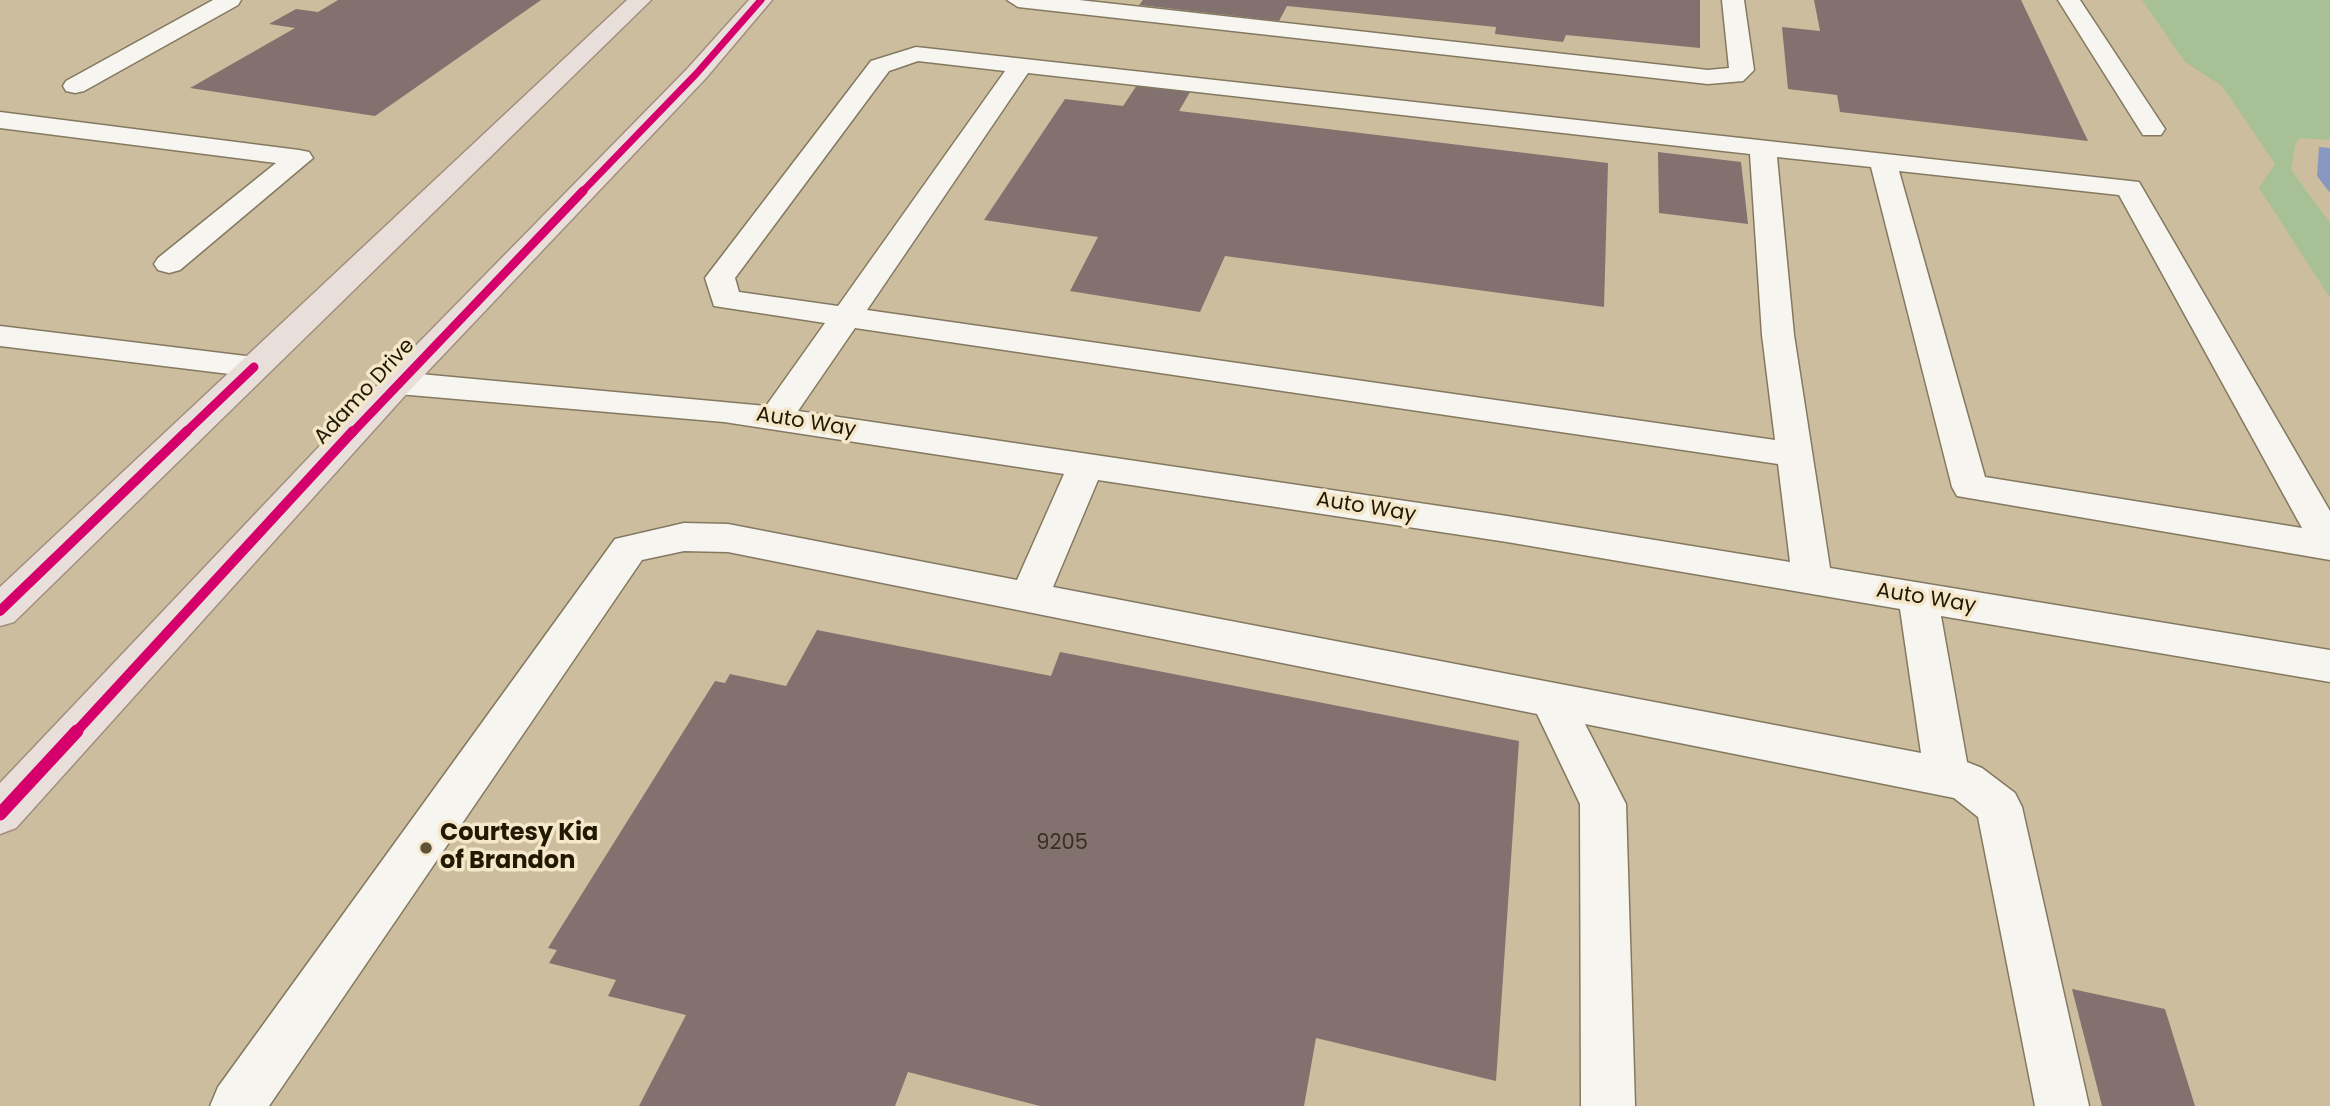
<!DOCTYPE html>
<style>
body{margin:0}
canvas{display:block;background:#ccbd9e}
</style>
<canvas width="2330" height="1106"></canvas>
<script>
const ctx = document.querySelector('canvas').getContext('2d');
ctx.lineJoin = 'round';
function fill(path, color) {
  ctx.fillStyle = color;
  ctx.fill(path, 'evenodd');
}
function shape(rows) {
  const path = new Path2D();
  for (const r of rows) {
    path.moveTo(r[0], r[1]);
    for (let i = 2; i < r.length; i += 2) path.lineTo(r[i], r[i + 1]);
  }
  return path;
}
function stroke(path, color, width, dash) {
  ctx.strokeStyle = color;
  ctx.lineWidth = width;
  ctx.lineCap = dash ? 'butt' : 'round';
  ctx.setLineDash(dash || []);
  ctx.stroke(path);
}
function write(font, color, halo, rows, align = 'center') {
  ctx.font = font + ' Poppins,sans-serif';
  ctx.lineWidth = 7;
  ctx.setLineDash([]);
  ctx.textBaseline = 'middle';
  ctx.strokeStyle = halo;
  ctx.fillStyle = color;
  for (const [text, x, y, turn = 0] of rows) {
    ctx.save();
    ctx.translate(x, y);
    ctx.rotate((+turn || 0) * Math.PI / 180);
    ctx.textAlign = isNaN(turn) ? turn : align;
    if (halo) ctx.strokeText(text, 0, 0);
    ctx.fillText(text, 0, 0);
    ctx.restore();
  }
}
const green = shape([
 [2142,0,2330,0,2330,140,2301,138,2296,142,2291,170,2330,223,2330,298,2259,188,2275,164,2222,86,2185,62]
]);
const water = shape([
 [2319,147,2330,148,2330,193,2317,176]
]);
const building = shape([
 [338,0,541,0,375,116,190,88,295,28,269,24,296,9,318,12],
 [1143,0,1700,0,1700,48,1566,35,1563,42,1495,34,1496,27,1287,6,1279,21,1139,5],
 [1814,0,2021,0,2088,141,1840,112,1837,95,1788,89,1782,27,1820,31],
 [1137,85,1190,92,1179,111,1608,163,1604,307,1225,256,1200,312,1070,291,1098,237,984,220,1065,99,1123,106],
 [1658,152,1741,162,1748,224,1659,213],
 [817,630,1051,676,1060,652,1519,741,1496,1081,1316,1038,1304,1106,1040,1106,908,1072,895,1106,639,1106,686,1015,608,996,616,980,549,963,557,950,548,948,715,681,725,683,730,674,786,686],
 [2072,989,2165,1009,2195,1106,2102,1106]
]);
const minor = shape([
 [213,0,241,0,238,5,84,91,75,93,66,91,63,86,66,81,213,0],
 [1007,0,1079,0,1708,70,1729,68,1722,0,1744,0,1754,70,1743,81,1708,84,1018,7,1007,0],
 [2058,0,2080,0,2165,129,2161,135,2143,135,2058,0],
 [916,47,2139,182,2330,511,2330,560,1957,496,1952,487,1871,167,1777,157,1794,335,1830,568,2330,650,2330,682,1941,616,1967,762,1982,768,2015,793,2022,807,2089,1106,2035,1106,1978,817,1954,798,1585,724,1626,804,1635,1106,1581,1106,1580,804,1537,714,728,552,684,551,642,560,269,1106,210,1106,218,1087,615,539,684,523,728,524,1017,580,1064,474,724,422,398,394,386,390,381,383,386,376,398,372,766,406,825,323,714,306,705,278,871,61,916,47],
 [918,61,1005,71,838,306,739,292,735,278,889,71,918,61],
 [1028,73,1750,154,1762,335,1775,440,867,310,1028,73],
 [1899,171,2119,195,2302,528,1985,477,1899,171],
 [855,328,1778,464,1790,562,1507,516,798,411,855,328],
 [1098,480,1507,542,1900,609,1921,753,1053,587,1098,480],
 [0,112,299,150,309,152,313,158,180,270,169,273,158,270,154,264,158,258,276,163,0,128,0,112],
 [0,326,254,357,266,360,271,367,266,374,254,377,0,346,0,326]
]);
const major = shape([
 [627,0,651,0,14,622,0,626,0,587,627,0],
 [749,0,772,0,706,78,410,390,16,828,0,834,0,783,386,376,688,68,749,0]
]);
const cyclewayFar3 = shape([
 [581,193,697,73,761,0]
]);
const cyclewayFar2 = shape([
 [185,433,254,367],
 [352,433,583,191]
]);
const cyclewayFar1 = shape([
 [0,611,187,431],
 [75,733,353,431]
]);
const cycleway = shape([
 [0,814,77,731]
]);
const markers = [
 [426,848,7,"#5e5239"]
];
const streetNames = [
 ["Adamo Drive",365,392,-47],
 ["Auto Way",806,423,9],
 ["Auto Way",1366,508,9],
 ["Auto Way",1926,599,9]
];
const nearNumbernames = [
 ["9205",1062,844]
];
const nearPoinames = [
 ["Courtesy Kia",440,834],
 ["of Brandon",440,862]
];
fill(green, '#a8c095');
fill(water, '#8898c0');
fill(building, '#82716e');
stroke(minor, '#847960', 3);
stroke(major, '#a38e7e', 3);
fill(minor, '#f7f5f0');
fill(major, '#e9dfda');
stroke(cyclewayFar3, '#d6006c', 7);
stroke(cyclewayFar2, '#d6006c', 9);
stroke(cyclewayFar1, '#d6006c', 10);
stroke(cycleway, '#d6006c', 13);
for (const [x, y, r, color] of markers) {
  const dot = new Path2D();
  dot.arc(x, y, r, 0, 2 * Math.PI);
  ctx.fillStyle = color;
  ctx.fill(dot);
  stroke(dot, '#f4e7ca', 2.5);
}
write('21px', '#231903', '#f4e7ca', streetNames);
write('21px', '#3b2f1e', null, nearNumbernames);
write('bold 24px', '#231903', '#f4e7ca', nearPoinames, 'left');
</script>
